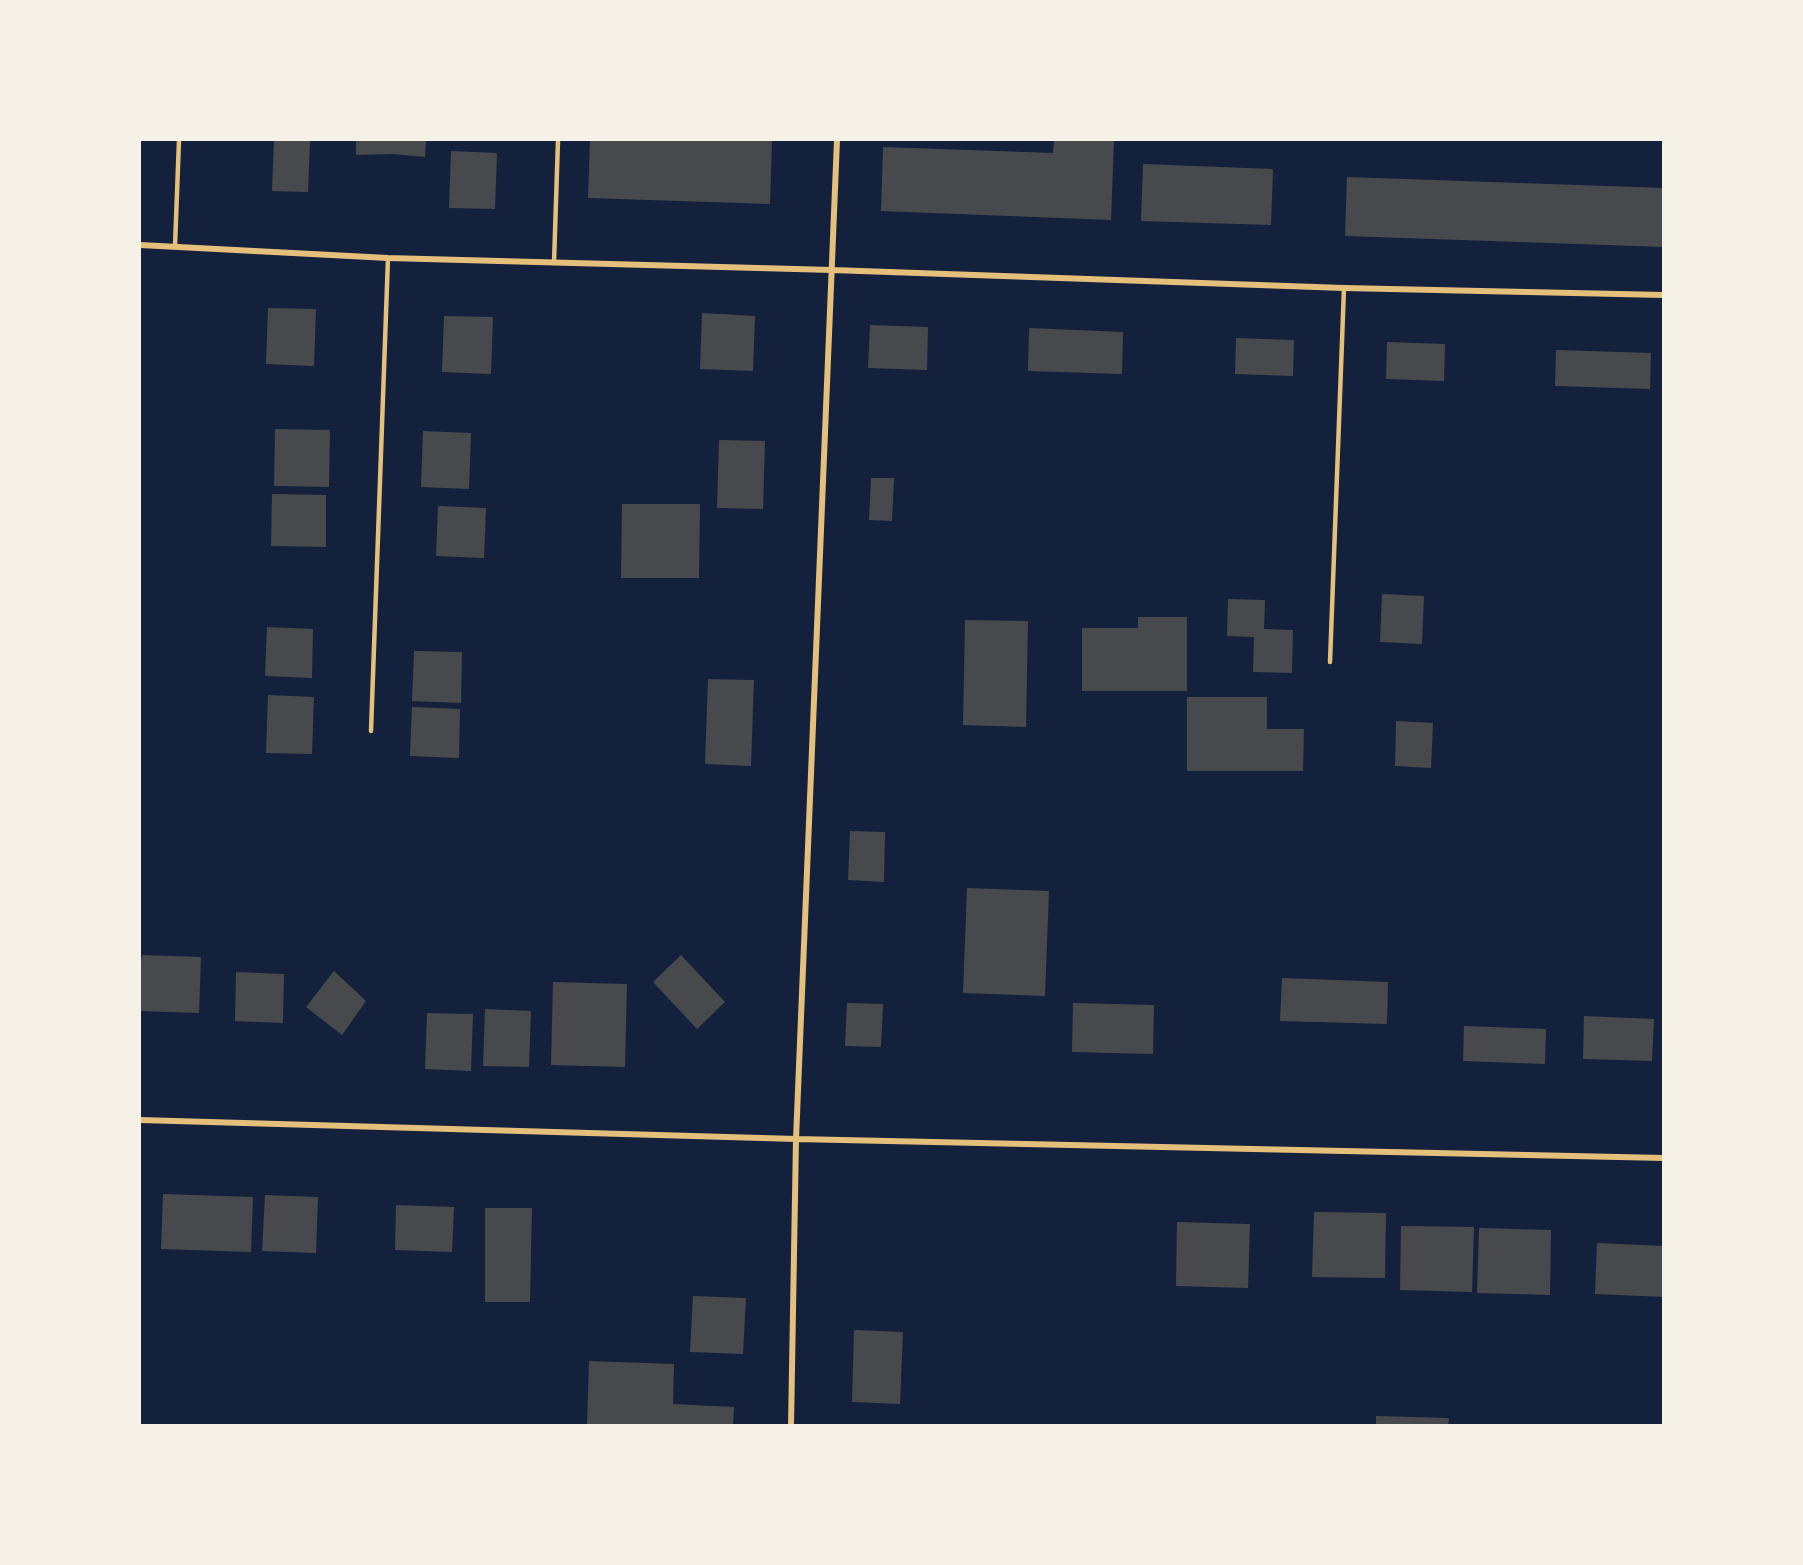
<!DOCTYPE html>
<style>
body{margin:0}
#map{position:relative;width:1803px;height:1565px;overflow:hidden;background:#14213d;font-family:Mulish,sans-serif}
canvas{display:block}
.frame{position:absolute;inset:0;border:141px solid #f6f1e7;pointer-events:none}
</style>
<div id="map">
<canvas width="1803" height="1565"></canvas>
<div class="frame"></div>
</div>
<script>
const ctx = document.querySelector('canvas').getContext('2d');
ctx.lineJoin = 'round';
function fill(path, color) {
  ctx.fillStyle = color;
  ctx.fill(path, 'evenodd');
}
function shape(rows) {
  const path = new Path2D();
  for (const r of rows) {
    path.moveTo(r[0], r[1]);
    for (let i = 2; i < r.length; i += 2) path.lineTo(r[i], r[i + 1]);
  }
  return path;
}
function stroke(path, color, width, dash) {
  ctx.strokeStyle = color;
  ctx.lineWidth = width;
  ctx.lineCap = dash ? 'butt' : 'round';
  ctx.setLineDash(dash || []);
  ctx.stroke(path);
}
const building = shape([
 [274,140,310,140,308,192,272,191],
 [356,140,426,140,425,157,392,154,356,155],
 [590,140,772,140,770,204,588,198],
 [1054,140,1114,140,1111,220,881,211,883,147,1053,153],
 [451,151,497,153,495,209,449,208],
 [1143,164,1273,169,1271,225,1141,221],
 [1347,177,1664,188,1664,247,1345,236],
 [268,308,316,309,314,366,266,364],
 [702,313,755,316,753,371,700,369],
 [444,316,493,317,491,374,442,372],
 [870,325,928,327,927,370,868,368],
 [1029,328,1123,332,1122,374,1028,371],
 [1236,338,1294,340,1293,376,1235,374],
 [1387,342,1445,344,1444,381,1386,379],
 [1556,350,1651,353,1650,389,1555,386],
 [275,429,330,430,329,487,274,486],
 [423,431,471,433,469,489,421,487],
 [719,440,765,441,763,509,717,508],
 [871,478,894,478,892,521,869,520],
 [272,494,326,495,326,547,271,546],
 [622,504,700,504,699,578,621,578],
 [438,506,486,508,484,558,436,556],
 [1382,594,1424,596,1422,644,1380,642],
 [1228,599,1265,600,1264,629,1293,630,1292,673,1253,672,1254,637,1227,636],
 [1138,617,1187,617,1187,691,1082,691,1082,628,1138,628],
 [965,620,1028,621,1026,727,963,725],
 [267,627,313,629,312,678,265,676],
 [414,651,462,652,461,703,412,701],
 [708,679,754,680,751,766,705,764],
 [268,695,314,697,312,754,266,753],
 [1187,697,1267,697,1267,729,1304,729,1303,771,1187,771],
 [412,707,460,709,459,758,410,756],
 [1396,721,1433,723,1431,768,1395,766],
 [850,831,885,832,884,882,848,880],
 [967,888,1049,891,1045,996,963,993],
 [142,955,201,957,199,1013,140,1011,140,962,141,962],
 [681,955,725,1002,697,1029,653,982],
 [334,971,366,1001,342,1035,306,1007],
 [236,972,284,974,283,1023,235,1021],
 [1282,978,1388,982,1387,1024,1280,1021],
 [553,982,627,984,625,1067,551,1065],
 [847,1003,883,1004,881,1047,845,1046],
 [1073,1003,1154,1005,1153,1054,1072,1052],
 [485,1009,531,1011,529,1067,483,1066],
 [427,1013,473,1014,471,1071,425,1069],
 [1584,1016,1654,1019,1652,1061,1583,1059],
 [1464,1026,1546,1029,1545,1064,1463,1061],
 [163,1194,253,1197,251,1252,161,1249],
 [265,1195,318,1197,316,1253,262,1251],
 [396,1205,454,1207,452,1252,395,1250],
 [485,1208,532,1208,530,1302,485,1302],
 [1314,1212,1386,1213,1385,1278,1312,1277],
 [1177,1222,1250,1224,1248,1288,1176,1286],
 [1401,1226,1474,1227,1472,1292,1400,1290],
 [1479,1228,1551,1230,1550,1295,1477,1293],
 [1597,1243,1664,1246,1664,1297,1595,1294],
 [693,1296,746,1298,743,1354,690,1352],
 [854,1330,903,1332,900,1404,852,1402],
 [589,1361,674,1364,673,1404,734,1407,733,1426,587,1426],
 [1376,1416,1449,1418,1448,1426,1376,1426]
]);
const service = shape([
 [175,246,179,140],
 [554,263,558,140],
 [1330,662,1344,288],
 [371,731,388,258]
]);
const minor = shape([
 [140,245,388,258,832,270,1344,288,1664,295],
 [140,1120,796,1139,1664,1158],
 [791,1426,796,1139,837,140]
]);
fill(building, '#48494c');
stroke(service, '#e5c07b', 4.5);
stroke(minor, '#e5c07b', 6);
</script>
